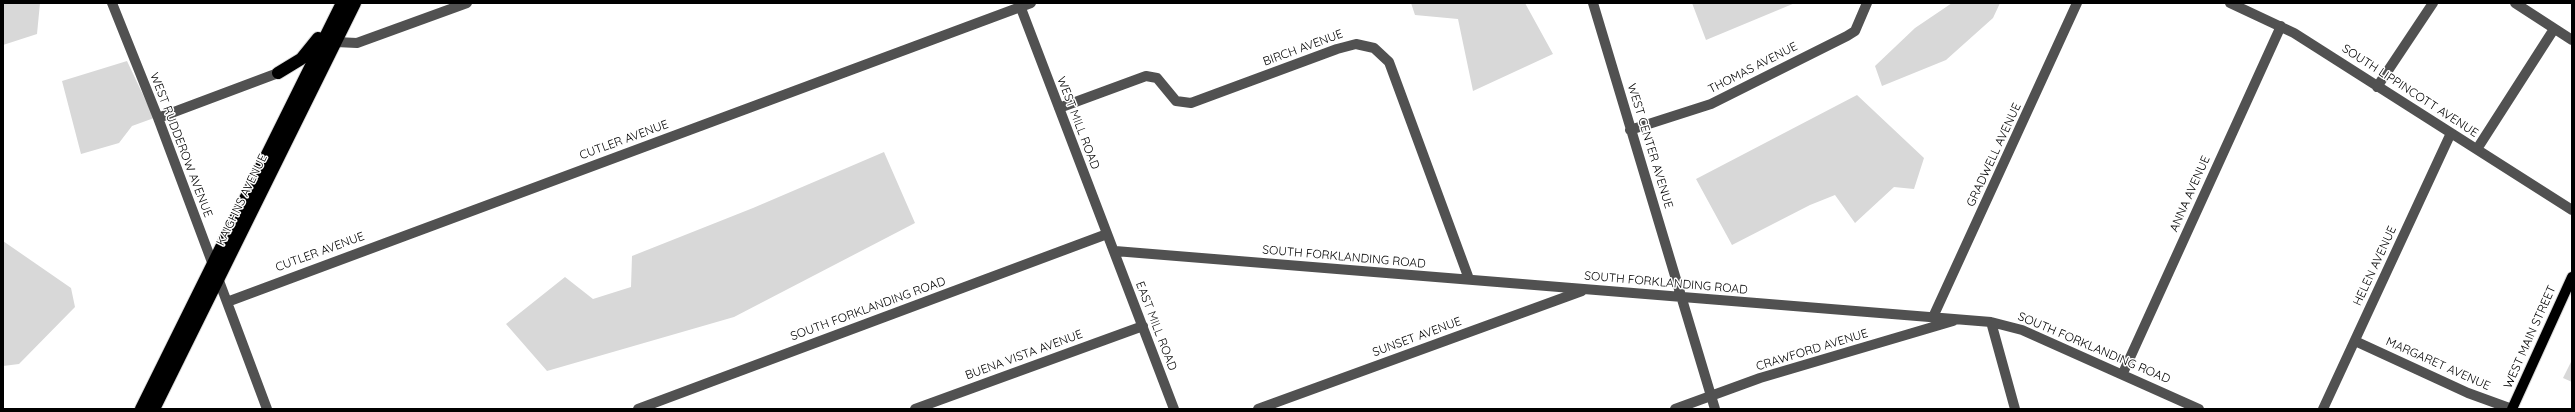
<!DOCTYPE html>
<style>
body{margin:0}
#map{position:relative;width:2575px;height:412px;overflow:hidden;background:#fff;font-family:Quicksand,sans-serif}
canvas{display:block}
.frame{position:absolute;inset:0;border:4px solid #000;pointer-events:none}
</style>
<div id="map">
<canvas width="2575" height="412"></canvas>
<div class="frame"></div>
</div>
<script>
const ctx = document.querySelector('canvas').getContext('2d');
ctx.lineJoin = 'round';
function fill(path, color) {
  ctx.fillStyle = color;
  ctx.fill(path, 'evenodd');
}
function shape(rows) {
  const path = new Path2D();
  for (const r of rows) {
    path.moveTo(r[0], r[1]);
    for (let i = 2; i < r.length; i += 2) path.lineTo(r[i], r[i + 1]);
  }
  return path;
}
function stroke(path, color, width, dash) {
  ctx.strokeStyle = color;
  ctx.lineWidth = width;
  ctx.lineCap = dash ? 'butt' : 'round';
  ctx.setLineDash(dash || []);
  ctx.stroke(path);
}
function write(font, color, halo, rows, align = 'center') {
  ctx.font = font + ' Quicksand,sans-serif';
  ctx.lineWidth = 3;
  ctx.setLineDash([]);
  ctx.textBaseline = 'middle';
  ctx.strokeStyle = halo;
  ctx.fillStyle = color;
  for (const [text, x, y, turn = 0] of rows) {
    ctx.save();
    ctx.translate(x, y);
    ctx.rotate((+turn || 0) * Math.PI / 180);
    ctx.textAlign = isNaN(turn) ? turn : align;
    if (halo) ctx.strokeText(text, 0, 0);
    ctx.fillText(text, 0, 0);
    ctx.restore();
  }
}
const green = shape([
 [3,3,40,3,37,34,3,45],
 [1411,3,1525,3,1553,54,1473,91,1458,19,1415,15],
 [1692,3,1795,3,1706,40],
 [1952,3,2000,3,1993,18,1946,60,1882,86,1875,66,1915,28],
 [127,61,154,118,132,126,119,143,81,154,62,81],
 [1857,95,1924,158,1914,189,1894,187,1855,223,1835,195,1810,205,1732,245,1696,179],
 [884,152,915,223,734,317,547,371,506,324,565,277,593,299,631,287,632,256,753,208],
 [3,241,71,288,75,307,19,364,3,366],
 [2571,362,2572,362,2572,382,2563,378]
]);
const minor = shape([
 [112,3,158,118,267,409],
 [1019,3,1174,409],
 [1593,3,1715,409],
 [2230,3,2294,33,2572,210],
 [2515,3,2572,40],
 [336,42,357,43,467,3],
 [2377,87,2433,3],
 [1059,108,1146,76,1157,78,1176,101,1191,103,1337,49,1356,44,1374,48,1389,62,1469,279],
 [158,118,278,73],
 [1630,130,1711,104,1847,36,1855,31,1867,3],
 [2477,149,2554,29],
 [1115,251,1991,322,2022,330,2199,409],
 [227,302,1031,3],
 [1933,317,2077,3],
 [1991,322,2015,409],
 [2355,341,2468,393,2512,409],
 [2123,373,2281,26],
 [638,409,1107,234],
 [915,409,1143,326],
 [1258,409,1582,291],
 [1675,409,1760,378,1953,321],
 [2323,409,2451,133]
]);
const major = shape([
 [2512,409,2572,277]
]);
const highway = shape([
 [278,73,301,59,318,38],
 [141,409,342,3],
 [154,409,355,3]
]);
const streetNames = [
 ["BIRCH AVENUE",1303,48,-20],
 ["THOMAS AVENUE",1753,68,-27],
 ["SOUTH LIPPINCOTT AVENUE",2410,91,33],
 ["WEST MILL ROAD",1078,123,69],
 ["CUTLER AVENUE",624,140,-20],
 ["WEST RUDDEROW AVENUE",181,145,69],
 ["WEST CENTER AVENUE",1650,146,73],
 ["GRADWELL AVENUE",1994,155,-65],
 ["ANNA AVENUE",2190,194,-66],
 ["KAIGHNS AVENUE",242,200,-64],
 ["CUTLER AVENUE",320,252,-20],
 ["SOUTH FORKLANDING ROAD",1344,257,5],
 ["HELEN AVENUE",2375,266,-65],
 ["SOUTH FORKLANDING ROAD",1666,283,5],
 ["SOUTH FORKLANDING ROAD",868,309,-20],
 ["EAST MILL ROAD",1156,326,69],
 ["SUNSET AVENUE",1417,337,-20],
 ["WEST MAIN STREET",2530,337,-66],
 ["SOUTH FORKLANDING ROAD",2094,348,23],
 ["CRAWFORD AVENUE",1812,350,-17],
 ["BUENA VISTA AVENUE",1024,355,-20],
 ["MARGARET AVENUE",2438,364,24]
];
fill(green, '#d8d8d8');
stroke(major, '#dbdbdb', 12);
stroke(highway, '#dbdbdb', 14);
stroke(minor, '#515151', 10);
stroke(major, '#000', 10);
stroke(highway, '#000', 12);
write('12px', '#000', '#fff', streetNames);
</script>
